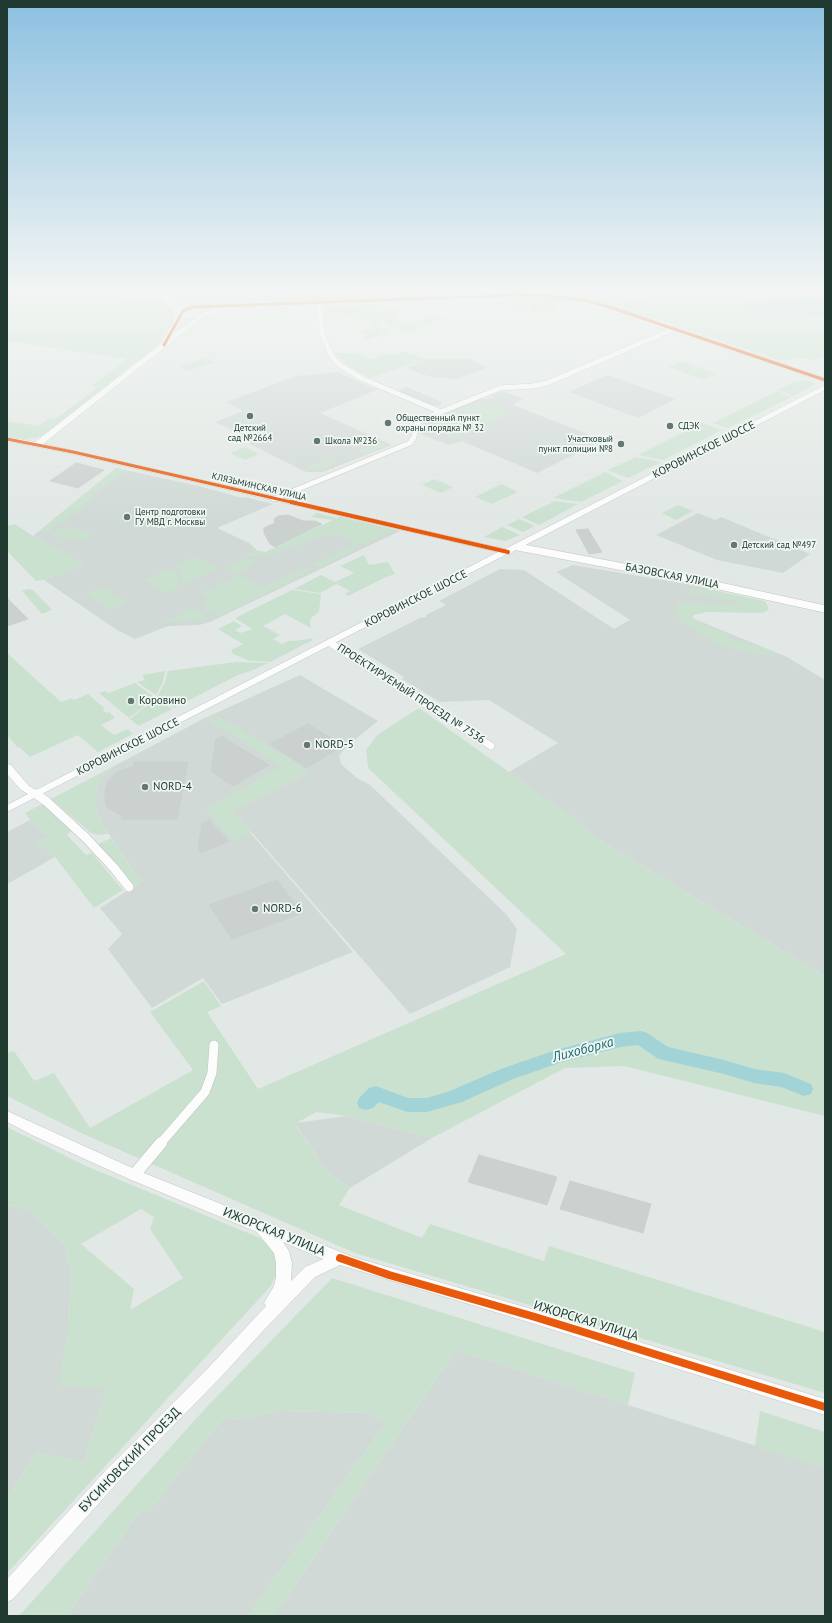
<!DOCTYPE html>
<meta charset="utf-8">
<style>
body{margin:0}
#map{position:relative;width:832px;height:1623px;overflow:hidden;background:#e2e8e5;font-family:"PT Sans",sans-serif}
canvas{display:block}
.frame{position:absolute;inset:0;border:8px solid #203a32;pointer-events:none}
</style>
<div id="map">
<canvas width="832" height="1623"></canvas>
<div class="frame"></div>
</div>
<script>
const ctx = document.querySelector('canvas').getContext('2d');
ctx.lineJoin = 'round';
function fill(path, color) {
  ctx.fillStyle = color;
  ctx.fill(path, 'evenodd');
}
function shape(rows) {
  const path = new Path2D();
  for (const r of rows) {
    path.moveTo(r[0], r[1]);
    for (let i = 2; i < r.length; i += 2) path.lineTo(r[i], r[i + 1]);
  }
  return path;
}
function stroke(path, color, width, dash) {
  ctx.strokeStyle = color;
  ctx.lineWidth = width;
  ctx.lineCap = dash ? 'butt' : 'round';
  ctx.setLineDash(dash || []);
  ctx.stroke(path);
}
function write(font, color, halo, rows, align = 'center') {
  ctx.font = font + ' "PT Sans",sans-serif';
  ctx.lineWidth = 3.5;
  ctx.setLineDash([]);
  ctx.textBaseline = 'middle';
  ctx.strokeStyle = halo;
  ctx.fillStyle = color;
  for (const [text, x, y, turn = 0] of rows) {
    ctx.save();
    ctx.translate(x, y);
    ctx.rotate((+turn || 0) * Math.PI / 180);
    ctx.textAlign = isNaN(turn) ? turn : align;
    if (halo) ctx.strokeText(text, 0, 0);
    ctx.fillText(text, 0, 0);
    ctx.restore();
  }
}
const built = shape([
 [427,359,468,359,488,367,457,379,430,377,406,368],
 [338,372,377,390,320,413,392,445,323,472,306,472,250,444,251,439,215,422,243,411,226,402,296,376],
 [608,375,675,399,638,418,569,392],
 [407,387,441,402,440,406,429,405,396,392],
 [503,391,523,399,513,405,603,440,537,473,462,441,448,445,419,433,422,424,425,421,479,399,495,398,490,396],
 [116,468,199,486,242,498,245,497,273,504,217,528,249,543,259,552,266,552,340,517,400,531,210,622,199,625,168,626,135,639,117,630,44,580,84,565,33,536],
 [698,513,715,520,721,517,810,554,783,573,717,560,656,535],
 [573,565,686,584,763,601,761,606,692,605,687,616,787,657,825,680,825,976,593,836,570,816,509,772,558,743,489,700,440,702,402,679,404,677,358,649,422,617,423,618,427,616,426,615,446,605,439,601,500,569,524,570,614,629,630,620,556,572],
 [300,675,378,721,347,746,339,756,341,764,357,778,370,785,506,914,517,929,510,967,410,1014,233,811,309,772,223,801,353,952,222,1004,203,978,152,1008,108,949,122,934,100,908,141,882,102,824,96,808,96,793,99,782,101,778,114,766,205,718],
 [30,820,49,836,37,842,55,857,7,884,7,832],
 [347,1116,432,1138,350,1188,327,1172,295,1123],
 [7,1205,29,1210,64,1244,71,1272,69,1322,106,1389,84,1462,36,1453,7,1498],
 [456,1350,825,1468,825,1616,274,1616],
 [280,1411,369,1413,385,1424,248,1616,67,1616,139,1512,148,1512,225,1416,233,1420]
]);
const green = shape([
 [7,292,101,292,133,300,157,296,173,310,175,317,173,324,158,345,42,436,35,438,23,439,7,436,7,421,39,426,50,418,56,419,96,388,91,386,127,359,7,341],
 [165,292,509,292,483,293,476,295,180,304],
 [544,292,825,292,825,356,814,360,796,358,782,361,777,360,654,318,647,318,623,310,623,307,615,305,613,306,594,299,574,295],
 [529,296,568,299,575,302,567,301,554,306,560,309,543,315,530,311,532,307,531,305,522,306,529,308,523,311,510,306,513,305,503,301,503,297],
 [387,304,374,309,383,313,393,309,405,314,393,318,411,325,425,320,420,318,422,317,416,314,418,314,428,318,433,316,446,320,440,320,432,323,435,324,429,324,416,329,420,331,402,331,396,330,398,329,389,326,386,322,373,323,350,317,325,319,324,308,328,306],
 [376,323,379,327,391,331,370,339,371,341,363,337,368,335,359,331,374,326,370,324],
 [401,351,427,359,370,378,348,366,334,353,355,353,366,357,364,358,371,359,377,359,376,357,381,354,396,355],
 [207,358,214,362,188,371,180,367],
 [682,361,712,372,717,374,703,380,668,367],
 [796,381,813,381,815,384,794,396,777,390],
 [777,391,792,397,728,428,713,423],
 [476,403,488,403,498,405,504,409,506,413,505,415,451,439,446,437,454,433,441,429,435,424,439,419],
 [702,423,722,430,663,460,638,455],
 [379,442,387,445,366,454,358,451],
 [245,447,259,454,245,460,230,453],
 [636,457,661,462,628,478,608,470],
 [331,458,339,462,315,472,306,467],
 [116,468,126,470,89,498,91,500,63,523,61,522,46,533,40,531],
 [605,472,623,481,581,502,553,498],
 [434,479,453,487,441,493,422,485],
 [501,484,518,492,492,504,475,497],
 [555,501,578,504,539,525,522,517],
 [678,505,693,511,676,520,662,513],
 [317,513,337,518,340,517,396,530,364,544,355,543,338,534,333,537,327,534,265,557,245,555,255,550,266,552,333,520,311,517],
 [519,519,535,526,523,532,507,525],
 [15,524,33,536,85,565,44,580,36,581,7,551,7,526],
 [66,527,88,532,90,536,83,540,77,541,55,535,53,533,57,529],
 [502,527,520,535,505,541,484,537],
 [354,545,357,549,319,567,311,565],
 [364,555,369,565,388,562,395,574,386,577,348,596,345,594,350,591,337,584,320,593,294,589,321,575,335,582,354,573,340,566],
 [197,558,218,568,182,585,180,572,182,570,175,566,191,559],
 [244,559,253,559,256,563,237,574,226,568],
 [308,567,311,569,309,572,220,615,217,615,200,605,211,599,202,593,239,575,263,588],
 [171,568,177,572,179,587,166,593,144,580],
 [103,587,127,602,109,610,85,594],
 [29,589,33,590,52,610,42,614,22,591],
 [697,589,711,590,765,601,769,609,765,612,759,613,707,612,694,615,693,618,704,625,724,633,735,640,767,649,777,656,745,652,716,644,681,621,675,614,676,606,679,603,744,604,739,601,688,594,690,590],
 [292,590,321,594,319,612,312,617,310,621,311,628,285,614,263,626,280,635,273,639,282,644,288,641,303,640,312,638,313,640,270,662,250,661,233,654,231,650,243,644,218,629,234,621,242,626,235,630,240,633,252,629,235,618],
 [193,608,207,616,208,619,164,623],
 [7,653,61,702,72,698,74,700,88,694,104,708,103,710,107,713,109,712,115,718,101,725,114,735,128,729,133,734,98,752,78,735,30,757,19,747,18,748,7,735],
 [236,662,268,663,251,671,238,675,174,708,157,697,165,682,168,671],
 [165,671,163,682,156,695,137,682,145,680,142,675],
 [135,683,154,697,142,708,129,718,99,693,105,691,109,693],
 [156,698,172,709,139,726,130,719],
 [419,708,571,816,593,836,825,976,825,1116,624,1066,565,1068,432,1138,347,1116,316,1112,295,1124,327,1172,350,1188,339,1205,422,1238,430,1224,544,1261,549,1246,825,1332,825,1393,355,1253,81,1133,7,1096,7,1053,14,1051,34,1081,54,1073,90,1128,193,1070,150,1012,204,981,221,1006,207,1012,258,1089,566,954,368,768,366,750,377,735],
 [220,717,306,768,309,772,234,811,252,833,233,841,205,809,282,766,205,718],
 [114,766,101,778,97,788,96,808,102,824,108,834,98,835,91,833,51,799],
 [44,803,72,830,67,835,86,855,92,853,123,890,94,908,55,857,36,842,49,836,30,820,25,813],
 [111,838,141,882,131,887,98,844],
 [7,1127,86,1166,260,1238,275,1250,278,1272,270,1287,7,1573,7,1498,36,1453,84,1462,106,1389,59,1385,69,1322,71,1272,64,1244,29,1210,7,1205],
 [141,1209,154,1217,150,1229,183,1278,130,1310,134,1289,81,1244],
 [332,1278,635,1373,628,1405,456,1350,274,1616,248,1616,385,1424,369,1413,280,1411,233,1420,225,1416,148,1512,139,1512,67,1616,19,1616,202,1412],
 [760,1411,825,1432,825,1468,755,1446]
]);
const water = shape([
 [825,297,825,315,785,314,752,310,747,308,744,305,747,302,790,298]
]);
const stream = shape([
 [608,293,615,296],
 [715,294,726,297],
 [654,298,713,295],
 [726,298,729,304,738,307],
 [618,299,625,302,640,304,648,303,654,299]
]);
const river = shape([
 [641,1031,647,1033,668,1047,724,1060,754,1069,784,1073,811,1084,813,1089,811,1094,804,1096,781,1087,754,1083,724,1074,663,1060,657,1058,638,1045,620,1047,559,1063,513,1079,462,1102,427,1112,407,1112,379,1102,373,1108,366,1110,359,1108,357,1103,359,1098,369,1088,376,1086,408,1098,427,1098,450,1091,501,1069,556,1050,620,1033,641,1031]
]);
const building = shape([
 [76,463,104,470,78,488,50,481,76,463],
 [288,515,303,521,315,521,322,524,275,547,270,544,264,533,264,528,275,523,274,519,278,516,288,515],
 [588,529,602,552,589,554,576,530,588,529],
 [7,598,28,619,7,626,7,598],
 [308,724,343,746,306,768,270,744,308,724],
 [222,736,247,752,269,765,233,786,211,771,216,739,222,736],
 [134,762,188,762,177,819,121,819,122,816,107,807,105,800,105,792,108,782,115,773,134,766,134,762],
 [209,820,229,841,201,853,198,849,202,823,209,820],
 [277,880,302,913,232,939,209,905,277,880],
 [479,1155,557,1177,547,1205,468,1182,479,1155],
 [570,1181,651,1204,643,1233,560,1209,570,1181]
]);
const streetFar3 = shape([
 [319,302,322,333,332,357,340,365,363,379,441,412],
 [274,499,410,443,414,437,417,424,421,420,500,388,533,386,547,383,674,329]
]);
const streetFar2 = shape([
 [518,547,697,581,825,609],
 [330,643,491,746]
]);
const streetFar1 = shape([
 [36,794,46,801,86,838,114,868,129,887],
 [160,1144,205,1092,212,1073,214,1045]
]);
const street = shape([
 [134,1175,161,1143]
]);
const secondary = shape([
 [153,292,160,292,181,310,193,305,516,293,549,294,584,298,605,304,825,378,825,382,584,302,549,298,516,297,221,308,221,310,203,317,43,444,505,549,823,386,825,385,825,390,512,552,511,554,507,554,7,812,7,805,28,794,21,790,7,774,7,764,11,765,29,786,36,790,498,552,73,454,7,441,7,437,35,442,161,344,178,314,153,292],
 [216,308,199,315,173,335,183,317,187,318,190,316,185,312,194,309,216,308],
 [7,1111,139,1171,353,1257,535,1310,825,1399,825,1415,535,1324,340,1265,315,1277,261,1333,221,1377,118,1482,13,1599,7,1602,7,1579,106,1470,209,1367,266,1306,264,1303,274,1286,276,1277,276,1263,274,1253,257,1232,129,1179,34,1136,7,1122,7,1111],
 [283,1242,323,1259,305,1267,291,1281,292,1263,289,1251,283,1242]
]);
const cyclewayFar2 = shape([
 [164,345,183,311,193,307,516,295,549,296,584,300,603,305,825,380],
 [7,439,73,452,295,503]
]);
const cyclewayFar1 = shape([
 [291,502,508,552]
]);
const cycleway = shape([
 [340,1258,389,1275,535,1317,825,1407]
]);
const markers = [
 [250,416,4,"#647771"],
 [388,423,4,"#647771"],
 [670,426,4,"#647771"],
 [317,441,4,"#647771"],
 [621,444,4,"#647771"],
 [127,517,4,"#647771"],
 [734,545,4,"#647771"],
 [131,701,4,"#647771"],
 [307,745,4,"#647771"],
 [145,787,4,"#647771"],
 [255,909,4,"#647771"]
];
const farPoinames = [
 ["Общественный пункт",396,418],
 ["охраны порядка № 32",396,428],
 ["СДЭК",678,426],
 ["Детский",250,428,"center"],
 ["сад №2664",250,438,"center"],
 ["Участковый",613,439,"right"],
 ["пункт полиции №8",613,449,"right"],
 ["Школа №236",325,441],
 ["Центр подготовки",135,512],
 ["ГУ МВД г. Москвы",135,522],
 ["Детский сад №497",742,545]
];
const farStreetnames = [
 ["КЛЯЗЬМИНСКАЯ УЛИЦА",259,487,13]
];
const streetNames = [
 ["КОРОВИНСКОЕ ШОССЕ",704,450,-27],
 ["БАЗОВСКАЯ УЛИЦА",672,576,11],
 ["КОРОВИНСКОЕ ШОССЕ",416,599,-27],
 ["ПРОЕКТИРУЕМЫЙ ПРОЕЗД № 7536",411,694,33],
 ["КОРОВИНСКОЕ ШОССЕ",128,747,-27]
];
const poiNames = [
 ["Коровино",139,701],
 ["NORD-5",315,745],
 ["NORD-4",153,787],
 ["NORD-6",263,909]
];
const nearStreetnames = [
 ["ИЖОРСКАЯ УЛИЦА",274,1232,22],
 ["ИЖОРСКАЯ УЛИЦА",586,1321,17],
 ["БУСИНОВСКИЙ ПРОЕЗД",130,1460,-46]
];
const nearWaternames = [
 ["Лихоборка",583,1050,-15]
];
fill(built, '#d0d9d5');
fill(green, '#cbe1d0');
fill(water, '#a2d3d6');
stroke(stream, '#a2d3d6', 1.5);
fill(river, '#a2d3d6');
fill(building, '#cbd1ce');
stroke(building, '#cbd1ce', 1);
stroke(streetFar3, '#bfc5c2', 6);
stroke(streetFar2, '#bfc5c2', 8);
stroke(streetFar1, '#bfc5c2', 10);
stroke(street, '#bfc5c2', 13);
stroke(secondary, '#bec5c2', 1);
stroke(streetFar3, '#fbfcfb', 5);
stroke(streetFar2, '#fbfcfb', 7);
stroke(streetFar1, '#fbfcfb', 9);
stroke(street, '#fbfcfb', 12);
fill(secondary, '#fbfcfb');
stroke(cyclewayFar2, '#e8590c', 3);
stroke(cyclewayFar1, '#e8590c', 4);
stroke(cycleway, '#e8590c', 8);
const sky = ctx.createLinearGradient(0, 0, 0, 519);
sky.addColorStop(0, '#8cc0e1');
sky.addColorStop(0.56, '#f2f5f3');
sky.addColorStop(1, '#f2f5f300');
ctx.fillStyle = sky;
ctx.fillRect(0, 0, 832, 519);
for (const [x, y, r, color] of markers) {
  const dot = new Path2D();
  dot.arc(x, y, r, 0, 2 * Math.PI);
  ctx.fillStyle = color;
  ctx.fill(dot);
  stroke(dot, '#f0f7f3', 1.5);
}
write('9px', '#203a32', '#f0f7f3', farPoinames, 'left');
write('9px', '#203a32', '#f0f7f3', farStreetnames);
write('11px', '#203a32', '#f0f7f3', streetNames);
write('11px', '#203a32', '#f0f7f3', poiNames, 'left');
write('13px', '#203a32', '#f0f7f3', nearStreetnames);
write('italic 14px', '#1b6d76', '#f0f7f3', nearWaternames);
</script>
